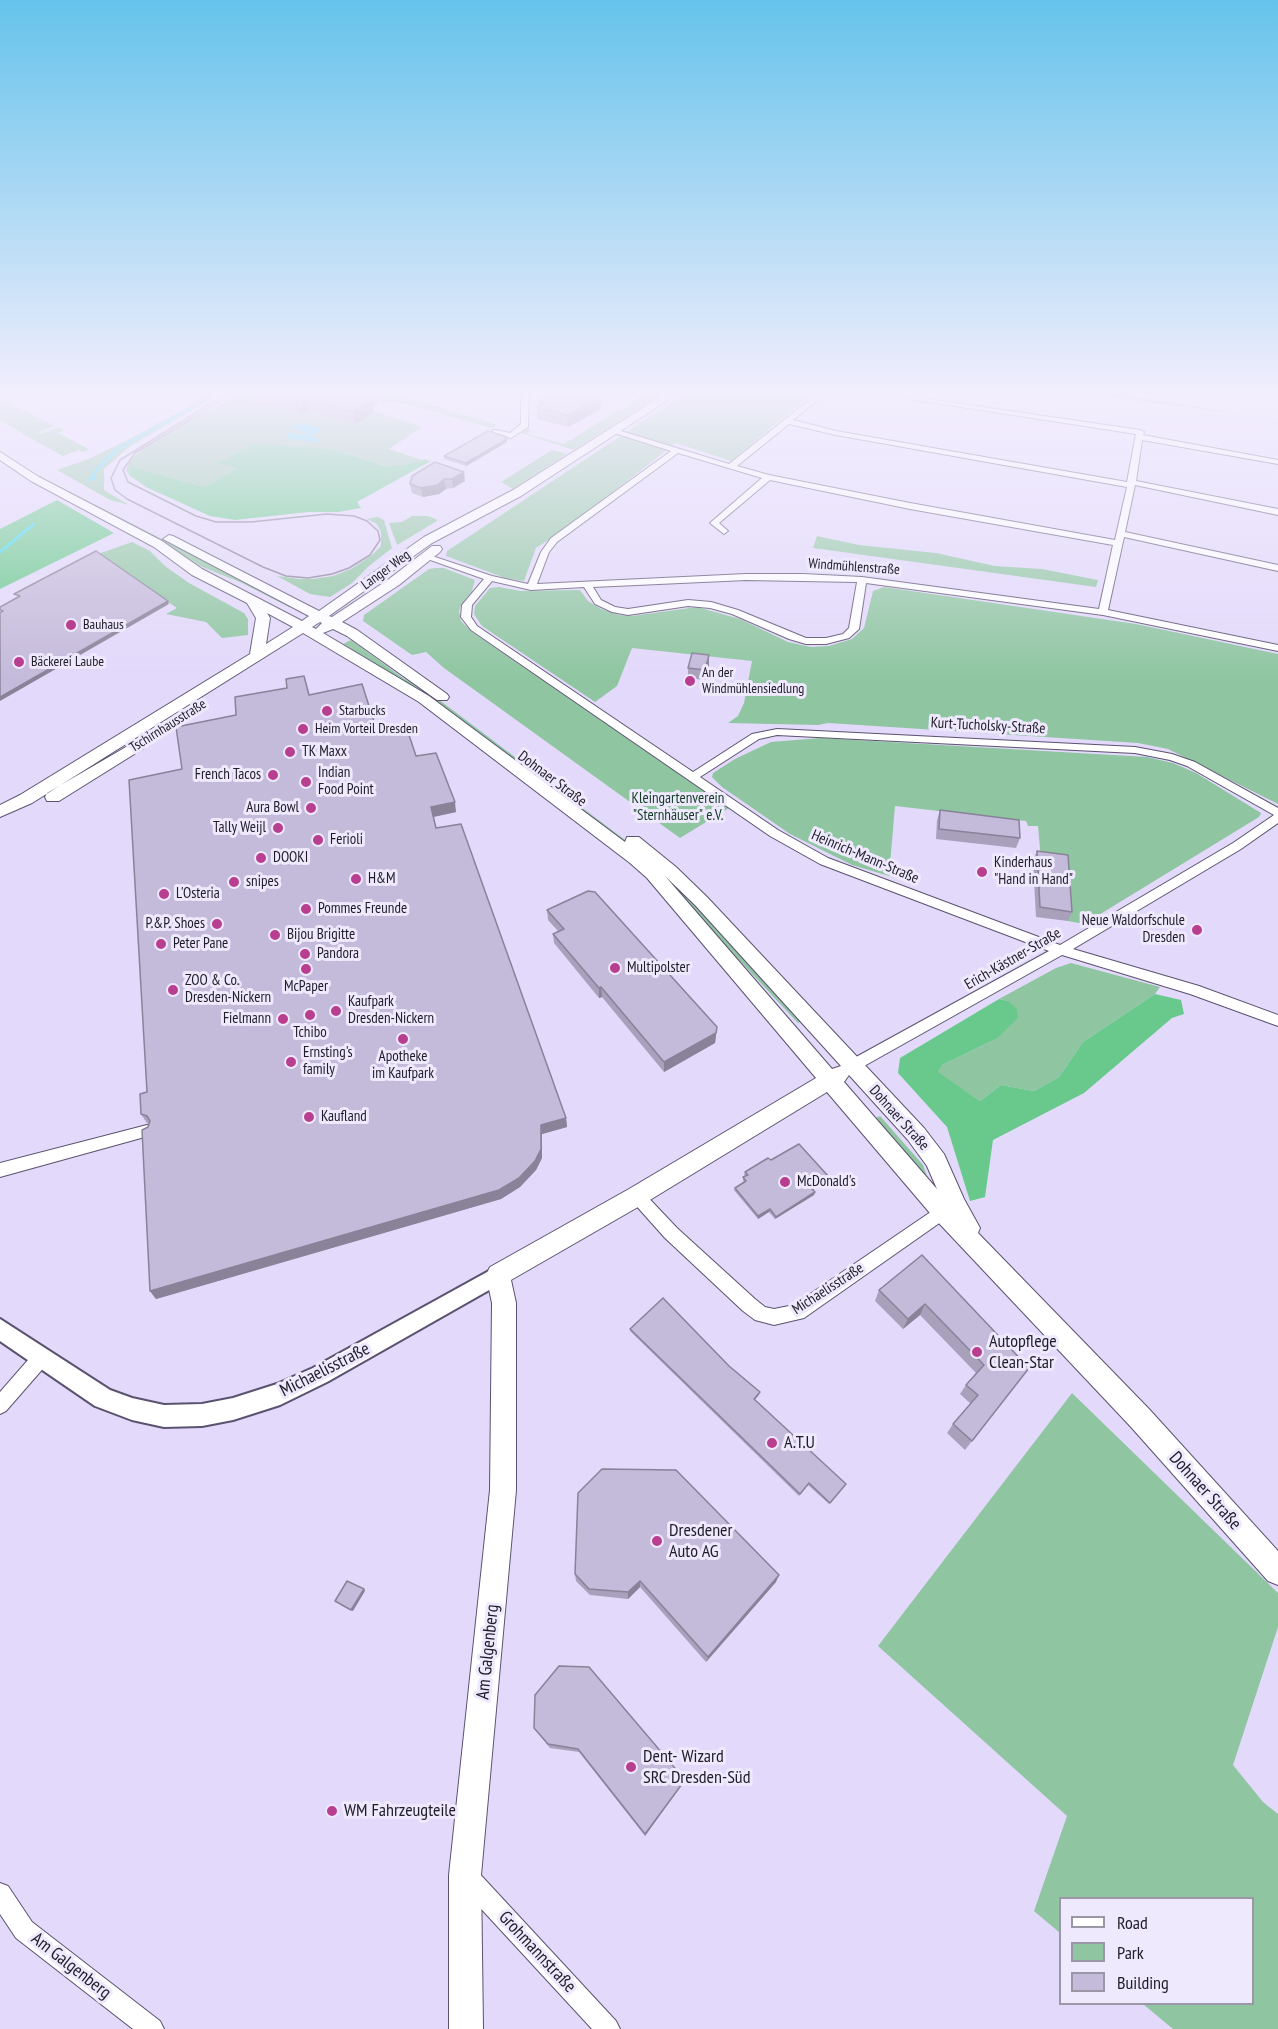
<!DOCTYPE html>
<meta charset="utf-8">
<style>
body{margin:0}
#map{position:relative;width:1278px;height:2029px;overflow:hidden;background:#e3d9fb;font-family:"PT Sans Narrow",sans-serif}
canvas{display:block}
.legend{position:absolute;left:1059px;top:1897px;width:195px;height:108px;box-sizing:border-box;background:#efe9fd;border:2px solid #9c97a7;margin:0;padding:8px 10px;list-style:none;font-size:18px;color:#1f1b27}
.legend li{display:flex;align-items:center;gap:12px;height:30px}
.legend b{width:30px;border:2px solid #9c97a7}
</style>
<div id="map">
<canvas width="1278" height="2029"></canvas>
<ul class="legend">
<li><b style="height:8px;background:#fff"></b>Road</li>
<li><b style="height:16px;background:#8fc6a1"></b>Park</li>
<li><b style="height:16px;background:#c4bada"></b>Building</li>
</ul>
</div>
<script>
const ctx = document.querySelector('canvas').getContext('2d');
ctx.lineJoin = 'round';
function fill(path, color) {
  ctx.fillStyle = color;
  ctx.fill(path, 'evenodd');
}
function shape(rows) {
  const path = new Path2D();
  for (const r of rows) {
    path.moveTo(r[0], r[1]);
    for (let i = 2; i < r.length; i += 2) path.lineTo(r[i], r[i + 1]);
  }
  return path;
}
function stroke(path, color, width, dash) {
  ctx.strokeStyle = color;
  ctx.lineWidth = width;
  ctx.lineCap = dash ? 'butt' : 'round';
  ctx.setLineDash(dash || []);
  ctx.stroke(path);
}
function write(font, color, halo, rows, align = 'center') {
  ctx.font = font + ' "PT Sans Narrow",sans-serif';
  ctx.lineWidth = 6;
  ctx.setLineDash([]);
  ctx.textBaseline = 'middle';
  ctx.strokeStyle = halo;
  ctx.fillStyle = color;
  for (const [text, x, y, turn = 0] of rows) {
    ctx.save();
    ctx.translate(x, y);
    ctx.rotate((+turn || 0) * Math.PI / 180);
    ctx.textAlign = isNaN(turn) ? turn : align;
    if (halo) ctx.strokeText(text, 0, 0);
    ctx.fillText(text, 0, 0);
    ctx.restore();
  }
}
const green = shape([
 [207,394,220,394,129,447,104,469,104,490,129,505,110,500,57,470,91,458,135,436,192,405],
 [239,394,296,394,367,409,422,427,389,449,422,460,401,471,335,450,239,468,205,487,132,467,129,475,126,471,130,459,148,446,206,410,210,411],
 [357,394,396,394,497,425,492,428,397,402,381,402,382,401],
 [643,394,662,394,574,450,521,433,527,428,531,430,527,434,564,444,616,411,619,412],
 [684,394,812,394,731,461,676,443,564,530,536,548,524,581,505,578,446,556,447,551],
 [1088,394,1120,394,1240,414,1193,408],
 [0,399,55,426,90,413,39,432,40,434,59,427,64,430,58,433,89,449,83,452,79,450,63,456,37,442,0,420],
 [552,450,567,454,513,489,501,482],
 [55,484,292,606,289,607,242,583,200,566,162,541,53,485],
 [412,516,427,516,436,519,437,521,397,545,389,523,402,522],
 [378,517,384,520,392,548,369,566,352,583,330,597,310,594,277,576,300,579,313,579,333,576,351,569,372,555,381,546,381,532,377,524,367,519],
 [817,536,859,545,936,553,995,566,1042,569,1098,580,1096,587,813,548],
 [132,542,150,551,165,566,189,583,244,613,248,619,248,635,222,638,206,622,166,614,177,608,98,554],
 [435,568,444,568,475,580,472,591,461,605,459,611,461,621,472,632,729,808,680,838,444,668,426,652,412,655,363,621,364,615,429,569],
 [499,587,521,591,580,590,588,601,601,609,619,615,632,616,697,607,740,619,788,642,811,647,829,646,852,639,864,628,873,591,884,587,1136,624,1278,654,1278,804,1168,749,1138,743,828,723,818,725,728,723,738,716,744,703,752,661,632,648,617,686,595,702,482,626,474,614,475,606,490,588],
 [351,640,403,678,426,690,645,855,680,887,804,1020,798,1023,642,856,450,712,343,644],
 [821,738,1147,757,1173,763,1196,773,1261,813,1259,817,1084,924,1068,921,1063,863,1041,859,1038,826,1028,826,1026,821,895,806,889,876,852,865,790,834,722,787,712,777,713,773,735,759,771,742],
 [1071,963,1160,987,1155,994,1083,1042,1059,1077,1034,1091,1001,1085,980,1101,937,1072,942,1065,996,1039,1008,1001,999,999,1056,968],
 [880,1116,923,1165,928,1179,876,1118],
 [1072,1393,1278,1593,1278,1627,1233,1765,1263,1802,1278,1814,1278,2029,1173,2029,1143,2004,1252,2004,1252,1898,1060,1898,1060,1933,1034,1911,1067,1816,878,1646]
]);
const forest = shape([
 [256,443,335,450,388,467,416,463,425,459,431,461,357,502,361,508,338,512,308,512,235,520,210,516,146,487,129,475,132,467,205,487,238,468,218,463],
 [57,500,114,533,0,589,0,529],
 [1155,994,1181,1000,1184,1014,1172,1018,1084,1093,993,1140,985,1197,970,1201,947,1127,898,1073,900,1058,999,999,1008,1001,1017,1009,1018,1018,996,1039,942,1065,938,1072,980,1101,1001,1085,1034,1091,1059,1077,1083,1042]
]);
const water = shape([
 [299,422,323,429,310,436,320,440,316,442,285,438,291,432,298,435,308,433,290,427]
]);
const stream = shape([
 [89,480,94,478,93,475,102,463,118,449,215,394],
 [0,552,34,524]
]);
const minor = shape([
 [521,394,529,394,528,427,511,438,493,434,493,430,496,430,510,433,521,424,521,394],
 [817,394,825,394,793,420,836,431,1127,482,1136,434,877,394,893,394,1140,430,1144,432,1143,435,1278,460,1278,464,1142,440,1136,481,1278,509,1278,515,1135,485,1125,532,1278,565,1278,571,1124,537,1108,610,1278,645,1278,651,1103,615,866,583,859,629,849,638,826,644,806,644,789,639,732,614,710,608,688,606,628,615,612,612,595,604,584,587,531,590,492,581,472,605,471,617,477,626,693,772,752,734,777,729,1135,747,1172,754,1195,762,1278,808,1278,823,1241,849,1073,949,1199,986,1278,1015,1278,1026,1190,994,1062,955,857,1070,847,1070,845,1066,847,1062,1049,951,820,864,770,836,471,630,461,617,462,605,484,579,422,557,429,555,492,576,528,584,541,552,551,538,671,451,611,432,611,428,729,464,817,394],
 [789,424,836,435,1127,487,1115,540,910,503,769,475,737,466,789,424],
 [678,453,762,478,710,523,724,534,728,531,719,523,770,480,910,509,1113,545,1099,609,862,577,803,574,746,574,537,584,549,552,557,542,678,453],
 [746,580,857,582,849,628,843,634,826,638,806,638,738,610,711,602,688,600,628,609,615,607,601,600,593,587,746,580],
 [777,735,1135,753,1170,760,1187,766,1274,815,1233,843,1060,945,828,858,778,830,700,777,759,739,777,735],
 [147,1125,152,1127,154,1131,152,1135,0,1177,0,1163,147,1125],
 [637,1189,642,1191,677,1228,755,1299,765,1307,774,1309,794,1305,938,1207,943,1205,948,1207,951,1212,948,1217,804,1318,774,1325,755,1320,743,1311,665,1238,632,1201,629,1196,632,1191,637,1189],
 [41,1350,47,1352,49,1358,47,1364,6,1411,0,1414,0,1392,35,1352,41,1350],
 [469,1868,477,1871,616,2021,620,2029,592,2029,461,1887,458,1879,461,1871,469,1868],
 [0,1883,8,1886,32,1922,160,2021,164,2029,133,2029,16,1938,0,1914,0,1883]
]);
const tertiary = shape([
 [498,1266,505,1269,508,1275,505,1281,327,1382,280,1405,233,1420,202,1426,164,1427,132,1420,95,1406,0,1341,0,1319,110,1390,132,1398,164,1405,202,1404,233,1398,277,1384,313,1368,498,1266]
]);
const secondary = shape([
 [665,394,677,394,521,496,432,543,329,616,332,617,389,579,432,546,440,546,442,549,440,552,399,585,342,622,357,630,447,694,449,697,447,700,437,700,347,636,333,629,323,633,429,696,625,842,627,837,639,837,676,867,707,897,924,1128,944,1154,964,1199,980,1228,978,1233,1149,1409,1278,1551,1278,1585,1268,1581,1131,1427,935,1219,827,1092,645,1203,511,1280,516,1303,516,1490,481,1875,483,2029,449,2029,449,1875,490,1490,492,1303,486,1275,490,1267,629,1189,816,1078,647,878,630,863,419,702,303,633,32,803,0,817,0,805,20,795,250,654,256,618,247,603,192,575,154,547,31,481,0,460,0,452,39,477,162,541,202,569,302,621,309,616,163,539,169,535,173,536,319,611,424,537,513,490,665,394],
 [267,613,293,627,266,644,270,618,267,613],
 [320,622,322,623,316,629,312,627,320,622],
 [665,876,695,905,841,1066,832,1069,665,876],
 [849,1075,908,1140,927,1166,937,1189,844,1082,849,1075],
 [138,740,146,745,144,748,59,801,47,801,45,797,47,793,138,740]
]);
const tram = shape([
 [226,394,120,460,111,478,115,490,127,499,263,567,286,576,308,578,332,574,349,568,370,555,380,540,378,531,367,521,354,516,327,514,251,522,216,522,196,516,128,482,123,470,135,453,232,394]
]);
const wall = shape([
 [254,394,375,394,377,404,373,406,374,412,356,424,309,411,303,414,290,411,289,406,256,404],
 [444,394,467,394,457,398],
 [540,394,600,397,601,409,568,427,537,419,537,407,539,406,538,400,540,399],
 [507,437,507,442,466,466,444,459,444,456],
 [435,462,465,481,453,488,446,489,439,494,423,497,412,493,410,484],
 [709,665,705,680,688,678,688,668],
 [309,695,377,731,416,756,456,812,433,817,436,828,566,1118,567,1127,542,1134,542,1158,536,1170,520,1187,501,1199,156,1299,150,1291,148,1127,149,1124,147,1123,141,1114,147,1092,182,769,236,715],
 [940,810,1020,838,1016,848,936,839,937,820],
 [1037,851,1072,912,1068,921,1036,917,1033,861],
 [547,910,716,1036,715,1043,664,1072,602,997,599,998,554,943,553,934,558,931,548,920],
 [771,1160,828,1180,813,1190,815,1192,814,1195,775,1219,769,1212,758,1219,734,1190,735,1188,744,1182,743,1180,743,1177,746,1176,744,1175,745,1172],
 [922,1255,1029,1368,965,1450,947,1433,953,1424,971,1404,960,1394,966,1385,976,1373,920,1315,903,1329,875,1301,879,1290],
 [630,1329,729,1366,760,1392,759,1395,755,1400,845,1486,829,1504,808,1485,799,1496,630,1331],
 [575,1574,776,1582,706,1662,640,1587,628,1599,590,1595,576,1581],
 [534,1728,685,1780,645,1836,579,1752,550,1748]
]);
const shadedWall = shape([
 [372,394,375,394,377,404,373,406,374,412,356,424,353,412,364,398],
 [457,394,467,394,457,398],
 [600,397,601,409,568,427,567,415],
 [307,399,309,411,303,414,301,403],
 [507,437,507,442,466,466,466,463],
 [464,472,465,481,453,488,452,479],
 [444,479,446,489,439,494,423,497,421,488],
 [168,601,169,604,0,701,0,697],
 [709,655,709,665,705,680,705,670],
 [455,802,456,812,433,817,431,807],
 [601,987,602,997,599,998,599,988],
 [717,1027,715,1043,664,1072,664,1062],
 [566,1118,567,1127,542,1134,542,1158,536,1170,520,1187,501,1199,156,1299,150,1291,541,1125],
 [829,1177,828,1180,811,1191,811,1188],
 [815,1192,814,1195,775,1219,776,1217],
 [770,1209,769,1212,758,1219,758,1216],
 [925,1304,920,1315,903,1329,908,1319],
 [779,1575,776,1582,706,1662,708,1657],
 [640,1581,640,1587,628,1599,628,1592],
 [364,1589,365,1591,353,1611,351,1610],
 [685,1780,683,1783,645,1836,645,1834]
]);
const building = shape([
 [277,394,372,394,364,398,371,400,353,412,307,399,301,403,287,399,291,395,277,394],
 [540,394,586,394,600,397,567,415,537,407,545,402,538,400,546,395,540,394],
 [488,431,507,437,505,438,507,439,466,463,444,456,488,431],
 [435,462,464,472,452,479,444,479,438,485,421,488,410,484,412,476,435,462],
 [96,551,168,601,0,697,0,613,3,611,0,610,0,607,20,596,14,594,96,551],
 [692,653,709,655,705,670,688,668,692,653],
 [304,676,309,695,362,684,377,731,395,729,408,732,416,756,436,753,455,802,431,807,436,828,461,824,566,1118,541,1125,541,1149,535,1161,519,1178,499,1190,150,1291,142,1130,148,1127,150,1121,147,1116,141,1114,140,1094,147,1092,129,780,182,769,176,727,236,715,235,697,287,688,286,679,304,676],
 [940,810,1019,820,1020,838,939,829,940,810],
 [1037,851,1068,855,1072,912,1040,907,1037,851],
 [588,891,595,892,717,1027,716,1033,664,1062,601,987,599,988,553,934,564,929,547,910,588,891],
 [799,1144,829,1177,811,1188,815,1192,776,1217,770,1209,758,1216,735,1188,746,1181,743,1177,748,1175,745,1172,768,1158,771,1160,799,1144],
 [922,1255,1029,1368,972,1441,953,1424,978,1395,966,1385,984,1365,925,1304,908,1319,879,1290,922,1255],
 [663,1298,729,1366,760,1392,754,1399,846,1484,830,1503,809,1483,800,1494,630,1329,663,1298],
 [602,1469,676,1470,779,1575,708,1657,640,1581,628,1592,589,1589,575,1574,578,1493,602,1469],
 [347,1581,364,1589,351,1610,335,1601,347,1581],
 [559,1666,589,1667,685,1780,645,1834,578,1749,548,1744,534,1728,535,1695,559,1666]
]);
const markers = [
 [71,625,6,"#b83e90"],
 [19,662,6,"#b83e90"],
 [690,681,6,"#b83e90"],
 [327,711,6,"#b83e90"],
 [303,729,6,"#b83e90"],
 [290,752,6,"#b83e90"],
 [273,775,6,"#b83e90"],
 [306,782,6,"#b83e90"],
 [311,808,6,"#b83e90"],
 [278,828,6,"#b83e90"],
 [318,840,6,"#b83e90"],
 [261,858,6,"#b83e90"],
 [982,872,6,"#b83e90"],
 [356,879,6,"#b83e90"],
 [234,882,6,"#b83e90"],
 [164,894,6,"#b83e90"],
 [306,909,6,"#b83e90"],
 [217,924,6,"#b83e90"],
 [1197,930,6,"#b83e90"],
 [275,935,6,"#b83e90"],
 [161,944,6,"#b83e90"],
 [305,954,6,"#b83e90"],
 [615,968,6,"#b83e90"],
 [306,969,6,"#b83e90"],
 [173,990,6,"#b83e90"],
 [336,1011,6,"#b83e90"],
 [310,1015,6,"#b83e90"],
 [283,1019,6,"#b83e90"],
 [403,1039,6,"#b83e90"],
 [291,1062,6,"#b83e90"],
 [309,1117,6,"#b83e90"],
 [785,1182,6,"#b83e90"],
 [977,1352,6,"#b83e90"],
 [772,1443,6,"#b83e90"],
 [657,1541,6,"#b83e90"],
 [631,1767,6,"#b83e90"],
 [332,1811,6,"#b83e90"]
];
const farStreetnames = [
 ["Windmühlenstraße",854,567,4],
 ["Langer Weg",386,570,-36],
 ["Tschirnhausstraße",168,726,-32]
];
const farPoinames = [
 ["Bauhaus",83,625],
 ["Bäckerei Laube",31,662],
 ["An der",702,673],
 ["Windmühlensiedlung",702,689],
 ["Starbucks",339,711],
 ["Heim Vorteil Dresden",315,729]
];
const streetNames = [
 ["Kurt-Tucholsky-Straße",988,726,3],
 ["Dohnaer Straße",552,779,37],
 ["Heinrich-Mann-Straße",865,857,23],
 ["Erich-Kästner-Straße",1013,959,-30],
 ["Dohnaer Straße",899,1118,48],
 ["Michaelisstraße",828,1289,-33]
];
const poiNames = [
 ["TK Maxx",302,752],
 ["Indian",318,773],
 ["Food Point",318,790],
 ["French Tacos",261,775,"right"],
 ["Aura Bowl",299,808,"right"],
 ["Tally Weijl",266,828,"right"],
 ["Ferioli",330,840],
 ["DOOKI",273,858],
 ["Kinderhaus",994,863],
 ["\"Hand in Hand\"",994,880],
 ["H&M",368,879],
 ["snipes",246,882],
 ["L'Osteria",176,894],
 ["Pommes Freunde",318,909],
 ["Neue Waldorfschule",1185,921,"right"],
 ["Dresden",1185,938,"right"],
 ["P.&P. Shoes",205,924,"right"],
 ["Bijou Brigitte",287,935],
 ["Peter Pane",173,944],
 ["Pandora",317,954],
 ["Multipolster",627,968],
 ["ZOO & Co.",185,981],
 ["Dresden-Nickern",185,998],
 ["McPaper",306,987,"center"],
 ["Kaufpark",348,1002],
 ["Dresden-Nickern",348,1019],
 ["Fielmann",271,1019,"right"],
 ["Tchibo",310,1033,"center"],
 ["Ernsting's",303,1053],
 ["family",303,1070],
 ["Apotheke",403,1057,"center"],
 ["im Kaufpark",403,1074,"center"],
 ["Kaufland",321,1117],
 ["McDonald's",797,1182]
];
const parkNames = [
 ["Kleingartenverein",678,799],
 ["\"Sternhäuser\" e.V.",678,816]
];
const nearPoinames = [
 ["Autopflege",989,1342],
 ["Clean-Star",989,1363],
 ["A.T.U",784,1443],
 ["Dresdener",669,1531],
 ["Auto AG",669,1552],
 ["Dent- Wizard",643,1757],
 ["SRC Dresden-Süd",643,1778],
 ["WM Fahrzeugteile",344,1811]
];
const nearStreetnames = [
 ["Michaelisstraße",325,1370,-27],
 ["Dohnaer Straße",1205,1491,48],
 ["Am Galgenberg",488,1652,-84],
 ["Grohmannstraße",537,1952,47],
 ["Am Galgenberg",71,1966,38]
];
fill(green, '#8fc6a1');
fill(forest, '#69c98d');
fill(water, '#40daef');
stroke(stream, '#40daef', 3);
stroke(minor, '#5b526f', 2);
stroke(tertiary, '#5b526f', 4);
stroke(secondary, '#5b526f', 2);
fill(minor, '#fff');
fill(tertiary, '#fff');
fill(secondary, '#fff');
stroke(tram, '#877f97', 1.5);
fill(wall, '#a9a0bb');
fill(shadedWall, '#898299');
fill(building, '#c4bada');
stroke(building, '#898299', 1.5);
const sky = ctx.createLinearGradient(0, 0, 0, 678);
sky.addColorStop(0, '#65c3eb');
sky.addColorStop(0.58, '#f2eefd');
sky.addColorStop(1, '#f2eefd00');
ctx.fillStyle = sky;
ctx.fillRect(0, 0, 1278, 678);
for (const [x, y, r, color] of markers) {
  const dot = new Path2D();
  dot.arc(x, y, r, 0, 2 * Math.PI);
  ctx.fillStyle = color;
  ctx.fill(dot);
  stroke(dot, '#efe9fd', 2);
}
write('14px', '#1f1b27', '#efe9fd', farStreetnames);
write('14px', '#1f1b27', '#efe9fd', farPoinames, 'left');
write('15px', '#1f1b27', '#efe9fd', streetNames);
write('15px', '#1f1b27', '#efe9fd', poiNames, 'left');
write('15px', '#133c24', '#efe9fd', parkNames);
write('18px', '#1f1b27', '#efe9fd', nearPoinames, 'left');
write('18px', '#1f1b27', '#efe9fd', nearStreetnames);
</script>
